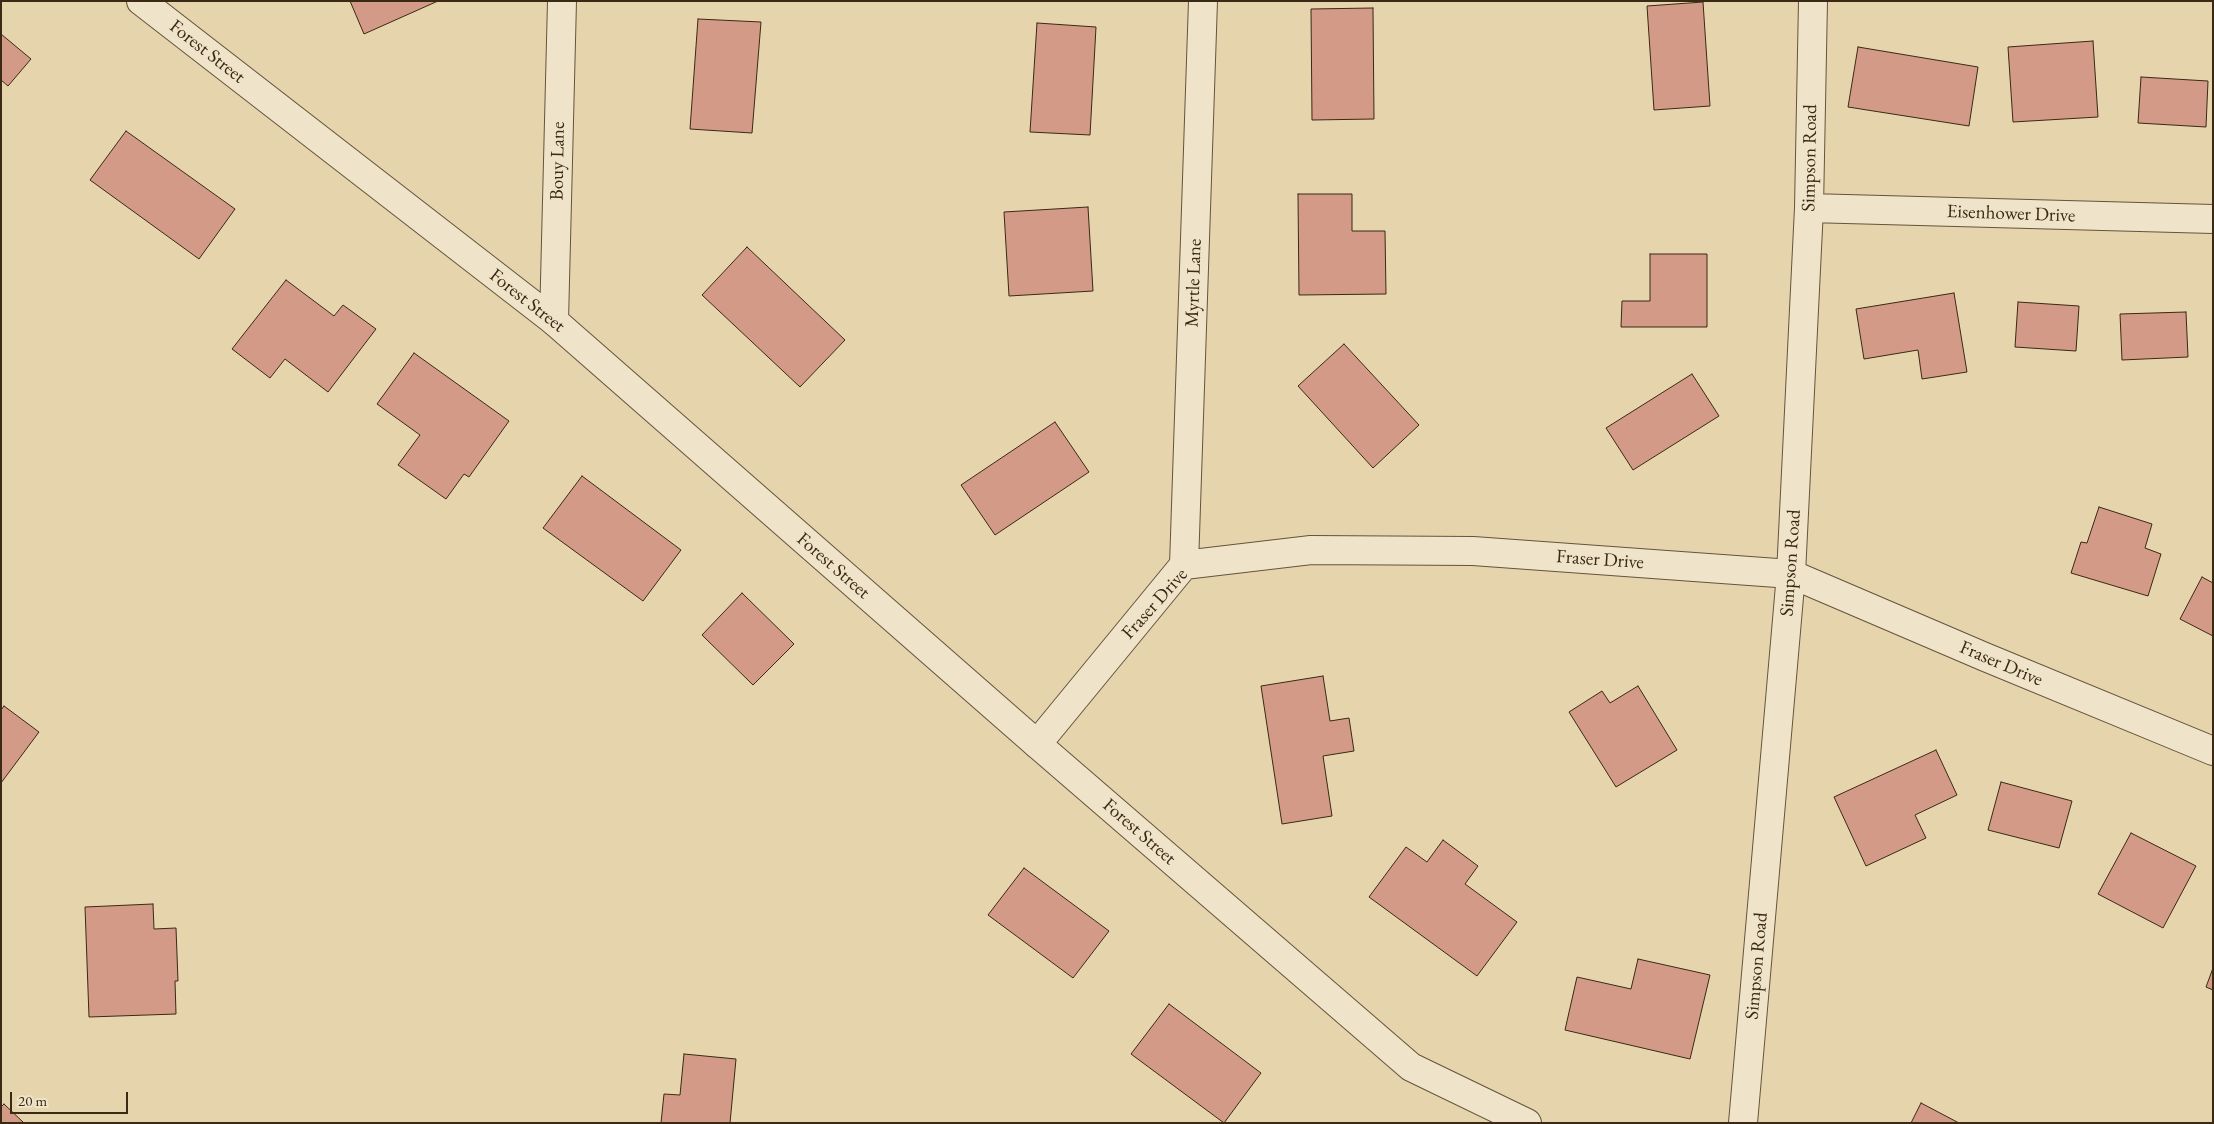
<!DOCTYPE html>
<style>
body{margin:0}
#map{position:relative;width:2214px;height:1124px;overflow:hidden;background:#e6d4ad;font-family:"EB Garamond",serif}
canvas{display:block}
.frame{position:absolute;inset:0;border:2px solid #392915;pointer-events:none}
.scale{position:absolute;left:10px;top:1092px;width:118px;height:22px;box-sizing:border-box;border:2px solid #392915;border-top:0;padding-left:6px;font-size:15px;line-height:18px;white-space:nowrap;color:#392915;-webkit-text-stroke:4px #efe3ca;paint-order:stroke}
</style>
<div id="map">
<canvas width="2214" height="1124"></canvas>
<div class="frame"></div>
<div class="scale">20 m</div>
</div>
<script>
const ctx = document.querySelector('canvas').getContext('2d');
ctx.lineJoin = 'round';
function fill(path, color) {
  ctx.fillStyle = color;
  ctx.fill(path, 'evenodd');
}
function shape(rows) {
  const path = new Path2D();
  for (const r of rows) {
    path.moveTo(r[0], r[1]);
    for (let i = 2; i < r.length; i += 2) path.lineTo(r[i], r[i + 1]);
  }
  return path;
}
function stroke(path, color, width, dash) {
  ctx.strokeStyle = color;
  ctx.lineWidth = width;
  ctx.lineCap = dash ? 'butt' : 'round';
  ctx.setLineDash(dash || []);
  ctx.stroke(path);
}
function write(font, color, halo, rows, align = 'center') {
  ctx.font = font + ' "EB Garamond",serif';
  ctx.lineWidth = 4;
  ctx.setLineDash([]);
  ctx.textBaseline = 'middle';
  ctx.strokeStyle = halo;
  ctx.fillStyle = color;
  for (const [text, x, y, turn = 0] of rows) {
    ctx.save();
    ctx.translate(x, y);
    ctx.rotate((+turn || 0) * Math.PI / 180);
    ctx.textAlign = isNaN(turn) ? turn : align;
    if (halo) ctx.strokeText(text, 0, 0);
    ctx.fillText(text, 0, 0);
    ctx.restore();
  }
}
const building = shape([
 [350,1,438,1,364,34,350,1],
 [1703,2,1710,106,1654,110,1647,6,1703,2],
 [1373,8,1374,119,1312,120,1311,9,1373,8],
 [698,19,761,22,752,133,690,129,698,19],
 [1037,23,1096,27,1090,135,1030,132,1037,23],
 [1,34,31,59,8,86,1,80,1,34],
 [2093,41,2098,117,2013,122,2008,47,2093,41],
 [1858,47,1978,67,1969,126,1848,107,1858,47],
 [2141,77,2208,81,2206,127,2138,123,2141,77],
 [126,131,235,209,199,259,90,180,126,131],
 [1298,194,1352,194,1352,231,1385,231,1386,294,1299,295,1298,194],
 [1088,207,1093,291,1009,296,1004,212,1088,207],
 [747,247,845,340,800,387,702,295,747,247],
 [1650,254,1707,254,1707,327,1621,327,1622,301,1650,301,1650,254],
 [286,280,334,316,343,305,376,329,328,392,285,359,270,378,232,349,286,280],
 [1954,293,1967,372,1922,379,1918,350,1864,359,1856,309,1954,293],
 [2018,302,2079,306,2076,351,2015,347,2018,302],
 [2186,312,2188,357,2122,360,2120,314,2186,312],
 [1344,344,1419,425,1373,468,1298,386,1344,344],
 [414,353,509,421,469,477,464,474,446,499,398,465,420,435,377,404,414,353],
 [1692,374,1719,416,1633,470,1606,428,1692,374],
 [1055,422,1089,472,995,535,961,485,1055,422],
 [582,476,681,550,643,601,543,528,582,476],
 [2099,507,2152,524,2145,548,2161,554,2148,596,2071,573,2081,542,2087,543,2099,507],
 [2202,577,2213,583,2213,636,2180,619,2202,577],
 [742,593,794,644,753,685,702,635,742,593],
 [1323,676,1330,721,1349,718,1354,751,1323,756,1332,816,1282,824,1261,686,1323,676],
 [1638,686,1677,750,1616,787,1569,712,1602,691,1610,703,1638,686],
 [4,706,39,732,1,783,1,710,4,706],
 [1936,750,1957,795,1915,815,1926,838,1866,866,1834,797,1936,750],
 [2001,782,2072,801,2059,848,1988,830,2001,782],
 [2131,833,2196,866,2163,928,2098,894,2131,833],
 [1443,840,1478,866,1465,884,1517,922,1477,976,1369,897,1406,847,1427,862,1443,840],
 [1024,868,1109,931,1073,978,988,915,1024,868],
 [153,904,154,929,176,928,178,981,175,981,176,1014,89,1017,85,907,153,904],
 [1638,959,1710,975,1690,1059,1565,1030,1577,977,1631,989,1638,959],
 [2213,968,2213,990,2206,987,2213,968],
 [1169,1004,1261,1073,1224,1123,1131,1054,1169,1004],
 [684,1054,736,1059,730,1123,661,1123,664,1094,680,1095,684,1054],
 [1921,1103,1959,1123,1911,1123,1921,1103],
 [4,1104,24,1123,1,1123,1,1107,4,1104]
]);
const minor = shape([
 [1809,208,2213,219],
 [554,321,562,1],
 [1184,565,1203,1],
 [1037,744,1411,1067,1527,1123],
 [1743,1123,1791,574,1809,208,1813,1]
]);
const tertiary = shape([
 [141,1,554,321,1037,744,1184,565,1311,550,1473,551,1791,574,1985,657,2213,751]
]);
const streetNames = [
 ["Forest Street",207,52,38],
 ["Simpson Road",1810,158,-89],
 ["Bouy Lane",558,161,-89],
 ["Eisenhower Drive",2011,214,2],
 ["Myrtle Lane",1194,283,-88],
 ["Forest Street",527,301,38],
 ["Fraser Drive",1600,560,4],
 ["Simpson Road",1791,563,-86],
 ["Forest Street",833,566,41],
 ["Fraser Drive",1155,604,-48],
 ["Fraser Drive",2001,664,23],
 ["Forest Street",1139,832,41],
 ["Simpson Road",1757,966,-85]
];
fill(building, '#d39a87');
stroke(building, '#392915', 1);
stroke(minor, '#64543b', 30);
stroke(tertiary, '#64543b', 30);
stroke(minor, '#efe3ca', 28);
stroke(tertiary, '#efe3ca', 28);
write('19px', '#392915', '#efe3ca', streetNames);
</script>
